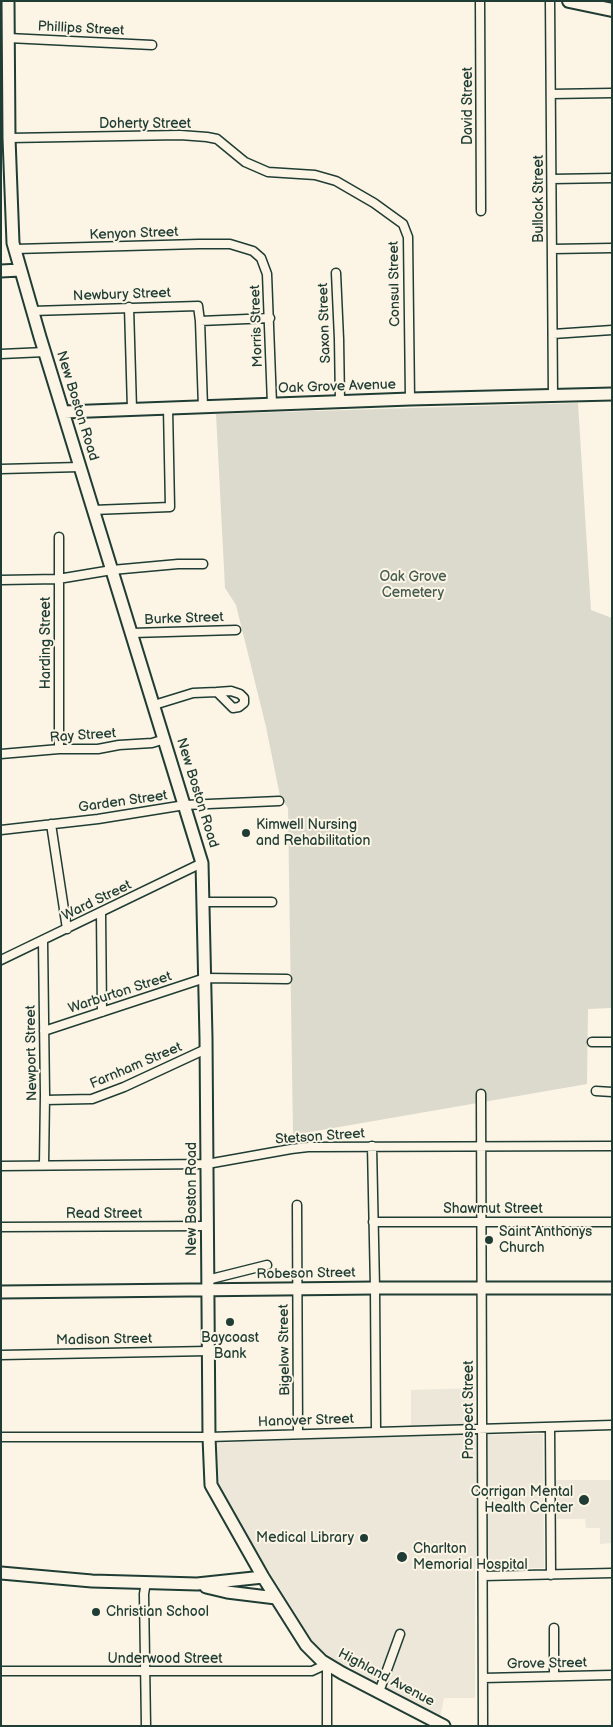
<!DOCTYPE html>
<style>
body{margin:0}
#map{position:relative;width:613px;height:1727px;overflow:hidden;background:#fcf5e5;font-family:"Balsamiq Sans",sans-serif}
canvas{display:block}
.frame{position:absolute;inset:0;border:2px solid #1f3d34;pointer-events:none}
</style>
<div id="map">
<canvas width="613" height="1727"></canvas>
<div class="frame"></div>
</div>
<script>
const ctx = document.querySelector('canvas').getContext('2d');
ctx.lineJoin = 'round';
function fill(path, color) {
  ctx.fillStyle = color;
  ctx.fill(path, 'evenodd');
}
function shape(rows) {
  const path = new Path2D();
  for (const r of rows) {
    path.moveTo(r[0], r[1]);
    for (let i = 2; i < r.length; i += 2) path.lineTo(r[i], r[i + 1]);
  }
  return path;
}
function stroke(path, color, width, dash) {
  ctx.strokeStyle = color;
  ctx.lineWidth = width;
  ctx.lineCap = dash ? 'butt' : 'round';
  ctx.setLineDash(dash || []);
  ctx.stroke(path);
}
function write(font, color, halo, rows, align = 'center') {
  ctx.font = font + ' "Balsamiq Sans",sans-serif';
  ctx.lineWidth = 4;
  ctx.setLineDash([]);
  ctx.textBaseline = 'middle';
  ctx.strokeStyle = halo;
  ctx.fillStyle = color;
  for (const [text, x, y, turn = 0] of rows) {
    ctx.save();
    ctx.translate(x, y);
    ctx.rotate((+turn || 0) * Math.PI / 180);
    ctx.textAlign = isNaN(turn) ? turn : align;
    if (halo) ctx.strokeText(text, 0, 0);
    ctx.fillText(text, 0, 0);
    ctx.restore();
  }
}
const built = shape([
 [475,1388,474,1435,543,1434,544,1568,475,1567,475,1698,444,1698,440,1719,338,1664,315,1645,254,1547,221,1492,217,1478,214,1443,411,1436,411,1390],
 [556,1480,612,1480,612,1543,600,1544,600,1528,586,1528,585,1519,557,1519]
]);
const green = shape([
 [578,403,591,610,612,618,612,1008,588,1009,587,1084,293,1135,288,808,280,796,266,727,236,605,225,588,216,414]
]);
const street = shape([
 [480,1,481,211],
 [550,1,553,396],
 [8,38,152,45],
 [551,94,612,93],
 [9,138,180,135,207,137,217,139,245,162,268,172,315,175,336,181,374,203,403,224,408,237,410,399],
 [552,179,612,178],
 [15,249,199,244,230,244,253,251,261,258,267,274,272,404],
 [552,249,612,248],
 [336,273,339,339,340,402],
 [129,307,132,409],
 [32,311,198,306,200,321,203,407],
 [200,321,270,318],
 [553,334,612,330],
 [1,354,45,352],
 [1,469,80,467],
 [93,510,170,507,168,408],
 [59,537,59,749],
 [1,580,58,579,112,570,178,564,203,564],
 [132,633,236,630],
 [231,691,240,694,244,698,244,703,239,707,233,708,217,692,231,691],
 [154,705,193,693,217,692],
 [1,754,59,749,98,749,119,745,152,743,165,739],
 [51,824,67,929],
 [1,830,98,819,185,805,279,801],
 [203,902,272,902],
 [101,913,102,1012],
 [43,941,45,1095,44,1165],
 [1,960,202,863],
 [44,1031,205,978,287,979],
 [592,1042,612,1042],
 [596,1091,612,1092],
 [481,1094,483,1726],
 [45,1100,92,1099,124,1087,206,1049],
 [372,1146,375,1288,376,1431],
 [1,1166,207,1164,291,1149,308,1147,612,1146],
 [297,1205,298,1433],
 [373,1222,612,1222],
 [1,1227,207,1226],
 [207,1280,267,1265],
 [1,1355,208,1351],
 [550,1427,551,1575],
 [1,1437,209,1437,612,1425],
 [483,1576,612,1573],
 [146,1582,144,1594,146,1726],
 [1,1671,312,1671,327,1664,327,1726],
 [554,1676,554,1628],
 [483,1678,612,1675],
 [379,1692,400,1634]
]);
const secondary = shape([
 [8,1,9,138,13,243,40,337,202,863,206,1038,209,1437,211,1485,263,1577,306,1645,322,1661,342,1673,444,1726],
 [1,271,20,270],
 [64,412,410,399,612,394],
 [1,1292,375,1288,612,1288],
 [1,1573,92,1581,197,1584,263,1577],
 [206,1587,227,1592,276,1598]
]);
const primary = shape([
 [569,1,612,10]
]);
const markers = [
 [246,833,5,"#1f3d34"],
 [489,1240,5,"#1f3d34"],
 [230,1322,5,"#1f3d34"],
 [584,1500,6,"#1f3d34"],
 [364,1538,5,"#1f3d34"],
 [402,1557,6,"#1f3d34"],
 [96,1612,5,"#1f3d34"]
];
const streetNames = [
 ["Phillips Street",81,29,3],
 ["David Street",468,106,-90],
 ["Doherty Street",145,124],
 ["Bullock Street",539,199,-90],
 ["Kenyon Street",134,234,-2],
 ["Consul Street",395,284,-91],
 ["Newbury Street",122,295,-2],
 ["Saxon Street",325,323,-92],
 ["Morris Street",257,326,-92],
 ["Oak Grove Avenue",337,387,-2],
 ["New Boston Road",77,406,73],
 ["Burke Street",184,619,-2],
 ["Harding Street",46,643,-90],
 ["Ray Street",83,736,-4],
 ["New Boston Road",197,793,73],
 ["Garden Street",123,802,-8],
 ["Ward Street",97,901,-26],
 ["Warburton Street",120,993,-18],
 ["Newport Street",32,1053,-91],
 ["Farnham Street",136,1066,-23],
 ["Stetson Street",320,1137,-4],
 ["New Boston Road",192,1199,-90],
 ["Shawmut Street",493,1209],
 ["Read Street",104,1214],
 ["Robeson Street",306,1274,-1],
 ["Madison Street",104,1340,-1],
 ["Bigelow Street",285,1350,-91],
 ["Prospect Street",469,1410,-90],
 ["Hanover Street",306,1421,-2],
 ["Underwood Street",165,1659],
 ["Grove Street",547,1664,-1],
 ["Highland Avenue",386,1678,28]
];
const parkNames = [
 ["Oak Grove",413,577],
 ["Cemetery",413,593]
];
const poiNames = [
 ["Kimwell Nursing",256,825],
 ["and Rehabilitation",256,841],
 ["Saint Anthonys",499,1232],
 ["Church",499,1248],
 ["Baycoast",230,1338,"center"],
 ["Bank",230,1354,"center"],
 ["Corrigan Mental",573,1492,"right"],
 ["Health Center",573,1508,"right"],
 ["Medical Library",354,1538,"right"],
 ["Charlton",413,1549],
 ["Memorial Hospital",413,1565],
 ["Christian School",106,1612]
];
fill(built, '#ece7d8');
fill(green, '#dcdacc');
stroke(street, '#1f3d34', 11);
stroke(secondary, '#1f3d34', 15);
stroke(primary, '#1f3d34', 16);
stroke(street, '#fcf5e5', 8);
stroke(secondary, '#fcf5e5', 11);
stroke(primary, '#fcf5e5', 12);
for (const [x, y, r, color] of markers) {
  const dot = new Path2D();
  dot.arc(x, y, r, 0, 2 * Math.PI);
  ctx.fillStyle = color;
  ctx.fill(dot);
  stroke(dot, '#fcf5e5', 2);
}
write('14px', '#1f3d34', '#fcf5e5', streetNames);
write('14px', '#455c52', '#fcf5e5', parkNames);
write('14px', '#1f3d34', '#fcf5e5', poiNames, 'left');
</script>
